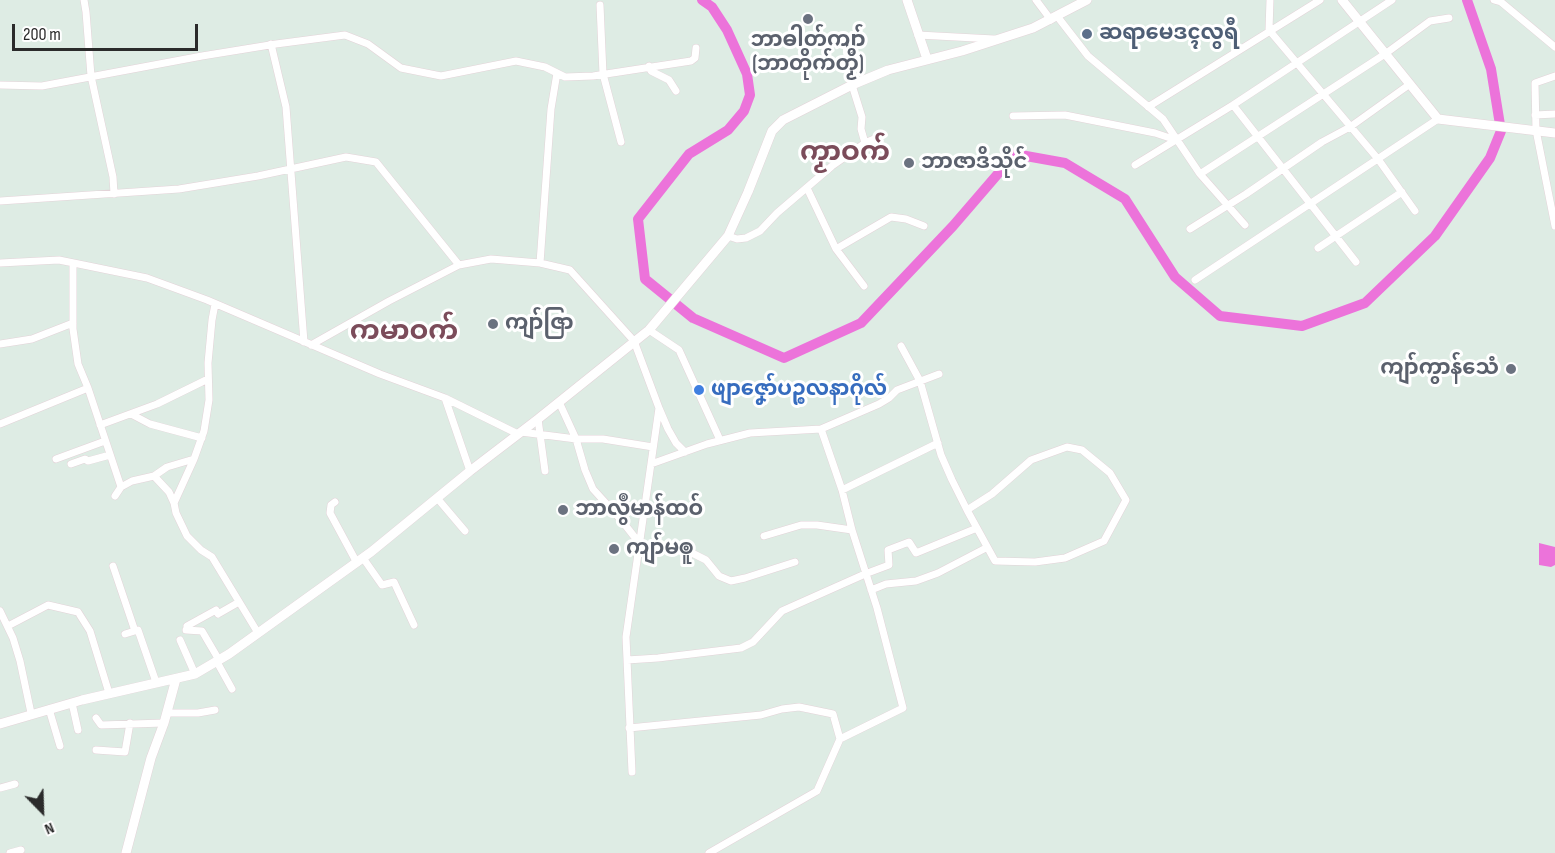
<!DOCTYPE html>
<meta charset="utf-8">
<style>
body{margin:0}
#map{position:relative;width:1555px;height:853px;overflow:hidden;background:#deece4;font-family:"Sofia Sans Condensed",sans-serif}
canvas{display:block}
.north{position:absolute;left:12px;top:781px;width:60px;height:60px;-webkit-text-stroke:4px #fff;paint-order:stroke;rotate:157deg;font-size:16px;font-weight:700;line-height:24px;text-align:center;color:#2b2b2b}
.north::after{content:'';display:block;margin:auto;width:21px;height:27px;background:#2b2b2b;clip-path:polygon(50% 0,100% 100%,50% 72%,0 100%)}
.scale{position:absolute;left:12px;top:24px;width:186px;height:27px;box-sizing:border-box;border:3px solid #2b2b2b;border-top:0;padding-left:8px;font-size:18px;line-height:21px;white-space:nowrap;color:#2b2b2b;-webkit-text-stroke:4px #fff;paint-order:stroke}
</style>
<div id="map">
<canvas width="1555" height="853"></canvas>
<div class="north">N</div>
<div class="scale">200 m</div>
</div>
<script>
const ctx = document.querySelector('canvas').getContext('2d');
ctx.lineJoin = 'round';
function fill(path, color) {
  ctx.fillStyle = color;
  ctx.fill(path, 'evenodd');
}
function shape(rows) {
  const path = new Path2D();
  for (const r of rows) {
    path.moveTo(r[0], r[1]);
    for (let i = 2; i < r.length; i += 2) path.lineTo(r[i], r[i + 1]);
  }
  return path;
}
function stroke(path, color, width, dash) {
  ctx.strokeStyle = color;
  ctx.lineWidth = width;
  ctx.lineCap = dash ? 'butt' : 'round';
  ctx.setLineDash(dash || []);
  ctx.stroke(path);
}
function write(font, color, halo, rows, align = 'center') {
  ctx.font = font + ' "Sofia Sans Condensed","Noto Sans Myanmar",sans-serif';
  ctx.lineWidth = 6;
  ctx.setLineDash([]);
  ctx.textBaseline = 'middle';
  ctx.strokeStyle = halo;
  ctx.fillStyle = color;
  for (const [text, x, y, turn = 0] of rows) {
    ctx.save();
    ctx.translate(x, y);
    ctx.rotate((+turn || 0) * Math.PI / 180);
    ctx.textAlign = isNaN(turn) ? turn : align;
    if (halo) ctx.strokeText(text, 0, 0);
    ctx.fillText(text, 0, 0);
    ctx.restore();
  }
}
const water = shape([
 [1539,543,1555,547,1555,565,1551,567,1539,565]
]);
const river = shape([
 [702,0,712,7,727,30,747,74,750,95,744,111,728,130,689,154,638,219,645,279,693,318,784,358,861,323,953,226,1015,154,1065,163,1125,199,1175,277,1220,316,1302,326,1365,303,1435,236,1490,158,1501,131,1491,69,1467,0]
]);
const street = shape([
 [84,0,86,12,91,76,113,177,114,194],
 [1036,0,1051,20],
 [1270,0,1269,30,1378,159,1415,211],
 [1494,0,1501,2,1555,47],
 [600,5,603,74,621,142],
 [1057,16,1088,56,1163,119,1200,174,1385,54,1430,21,1449,18],
 [918,35,994,39],
 [271,44,286,107,304,342],
 [649,66,651,71,669,80,676,91],
 [1555,76,1535,83,1536,130,1555,226],
 [0,85,42,86,202,56,276,44,345,35,368,44,401,68,441,76,516,61,545,67,565,77,593,76,691,61,695,58,696,48],
 [852,85,862,117,861,129,865,143],
 [1233,105,1356,262],
 [1148,107,1320,0],
 [1535,115,1555,114],
 [1013,116,1065,115,1155,133,1176,140],
 [1135,165,1233,105,1392,0],
 [1200,174,1245,225],
 [807,188,836,249,864,286],
 [0,201,179,189,258,176,346,157,376,162,459,265],
 [1190,229,1246,194,1322,142,1350,127,1410,84],
 [728,236,737,239,746,238,760,231,777,213,832,166,865,143,881,136],
 [1318,248,1402,192],
 [836,249,891,217,906,219,924,226],
 [0,263,59,260,147,278,207,300,380,374,445,398,518,434],
 [73,263,73,329,78,364,88,388],
 [540,263,551,109,557,73],
 [1195,280,1438,119],
 [649,330,679,350,720,440],
 [0,344,32,339,73,323],
 [311,345,389,301,459,265,491,259,540,263,570,270,634,341,659,408,626,637,632,772],
 [901,346,920,381,941,455,952,480,967,510,995,561,1035,562,1065,558,1104,541,1126,500,1110,473,1082,450,1067,447,1031,460,992,494,967,510],
 [445,398,470,471],
 [559,402,576,439,585,470,593,489,622,521,640,544,692,553,706,560,719,576,731,581,745,578,795,562],
 [659,408,668,429,676,443,685,452],
 [131,414,150,424,202,438],
 [538,419,545,471],
 [0,424,88,388,121,487],
 [100,425,157,404,208,379],
 [821,429,879,404,889,398,897,390,939,374],
 [521,432,576,439,603,439,653,447],
 [56,459,105,441],
 [194,459,204,431,209,400,208,363,212,320,215,304],
 [71,464,85,459,88,461,110,455],
 [651,464,707,444,750,433,821,429,842,490,938,443],
 [154,476,167,467,194,459,174,503],
 [115,496,121,487,132,481,154,476,169,492,174,503,176,513,187,536,201,550,212,557,258,633],
 [437,498,465,531],
 [335,502,331,505,330,513,357,563],
 [764,536,801,525,817,525,852,530],
 [363,558,382,585,394,582,414,625],
 [113,566,135,631],
 [871,590,886,584,916,581,938,573,984,549],
 [0,611,13,638,20,661,31,713],
 [8,626,48,605,78,612,90,631,109,693],
 [187,626,216,610,218,614,239,602],
 [186,630,202,631,219,660],
 [125,634,138,630,156,682],
 [180,640,195,674],
 [627,660,658,658,741,648,753,642,782,611,865,574,889,565,888,550,909,542,916,553,977,528],
 [217,662,232,689],
 [72,703,78,730],
 [49,709,60,746],
 [167,713,198,713,215,710],
 [96,718,101,725,164,723],
 [629,728,761,715,782,709,799,707,833,714,840,739,903,708,877,608,852,530,842,490],
 [96,750,125,752,130,723],
 [0,788,15,784],
 [10,853,21,850],
 [709,853,817,791,840,739]
]);
const secondary = shape([
 [907,0,927,59],
 [1342,0,1438,119,1555,133],
 [0,724,82,700,195,674,229,654,371,552,470,471,538,419,649,330,728,236,748,192,772,131,783,120,852,85,888,70,962,51,1033,28,1087,0],
 [126,853,151,758,164,723,176,679]
]);
const markers = [
 [808,19,6,"#6b7280"],
 [1087,34,6,"#5c6f8a"],
 [909,163,6,"#6b7280"],
 [493,324,6,"#6b7280"],
 [1511,369,6,"#6b7280"],
 [699,390,6,"#3f7fe0"],
 [563,510,6,"#6b7280"],
 [614,549,6,"#6b7280"]
];
const serviceNames = [
 ["ဆရာမေဒၚလွရီ",1099,34]
];
const worshipNames = [
 ["ဘာဓါတ်ကျာ်",808,41,"center"],
 ["(ဘာတိုက်တၟိ)",808,65,"center"],
 ["ဘာဇာဒိသိုင်",921,163],
 ["ကျာ်ဇြာ",505,324],
 ["ကျာ်ကွာန်သေံ",1499,369,"right"],
 ["ဘာလွဳမာန်ထဝ်",575,510],
 ["ကျာ်မၜူ",626,549]
];
const shopNames = [
 ["ဖျာဇၞော်ပဉ္စလနာဂိုလ်",711,390]
];
const districtNames = [
 ["ကၟာဝက်",845,153],
 ["ကမာဝက်",404,332]
];
fill(water, '#ec73da');
stroke(river, '#ec73da', 10);
stroke(street, '#e3d3d8', 8);
stroke(secondary, '#e3d3d8', 10);
stroke(street, '#fff', 7);
stroke(secondary, '#fff', 9);
for (const [x, y, r, color] of markers) {
  const dot = new Path2D();
  dot.arc(x, y, r, 0, 2 * Math.PI);
  ctx.fillStyle = color;
  ctx.fill(dot);
  stroke(dot, '#fff', 2);
}
write('bold 21px', '#4e5e75', '#fff', serviceNames, 'left');
write('bold 21px', '#5b616d', '#fff', worshipNames, 'left');
write('bold 21px', '#366cbe', '#fff', shopNames, 'left');
write('bold 27px', '#7b4c5a', '#fff', districtNames);
</script>
